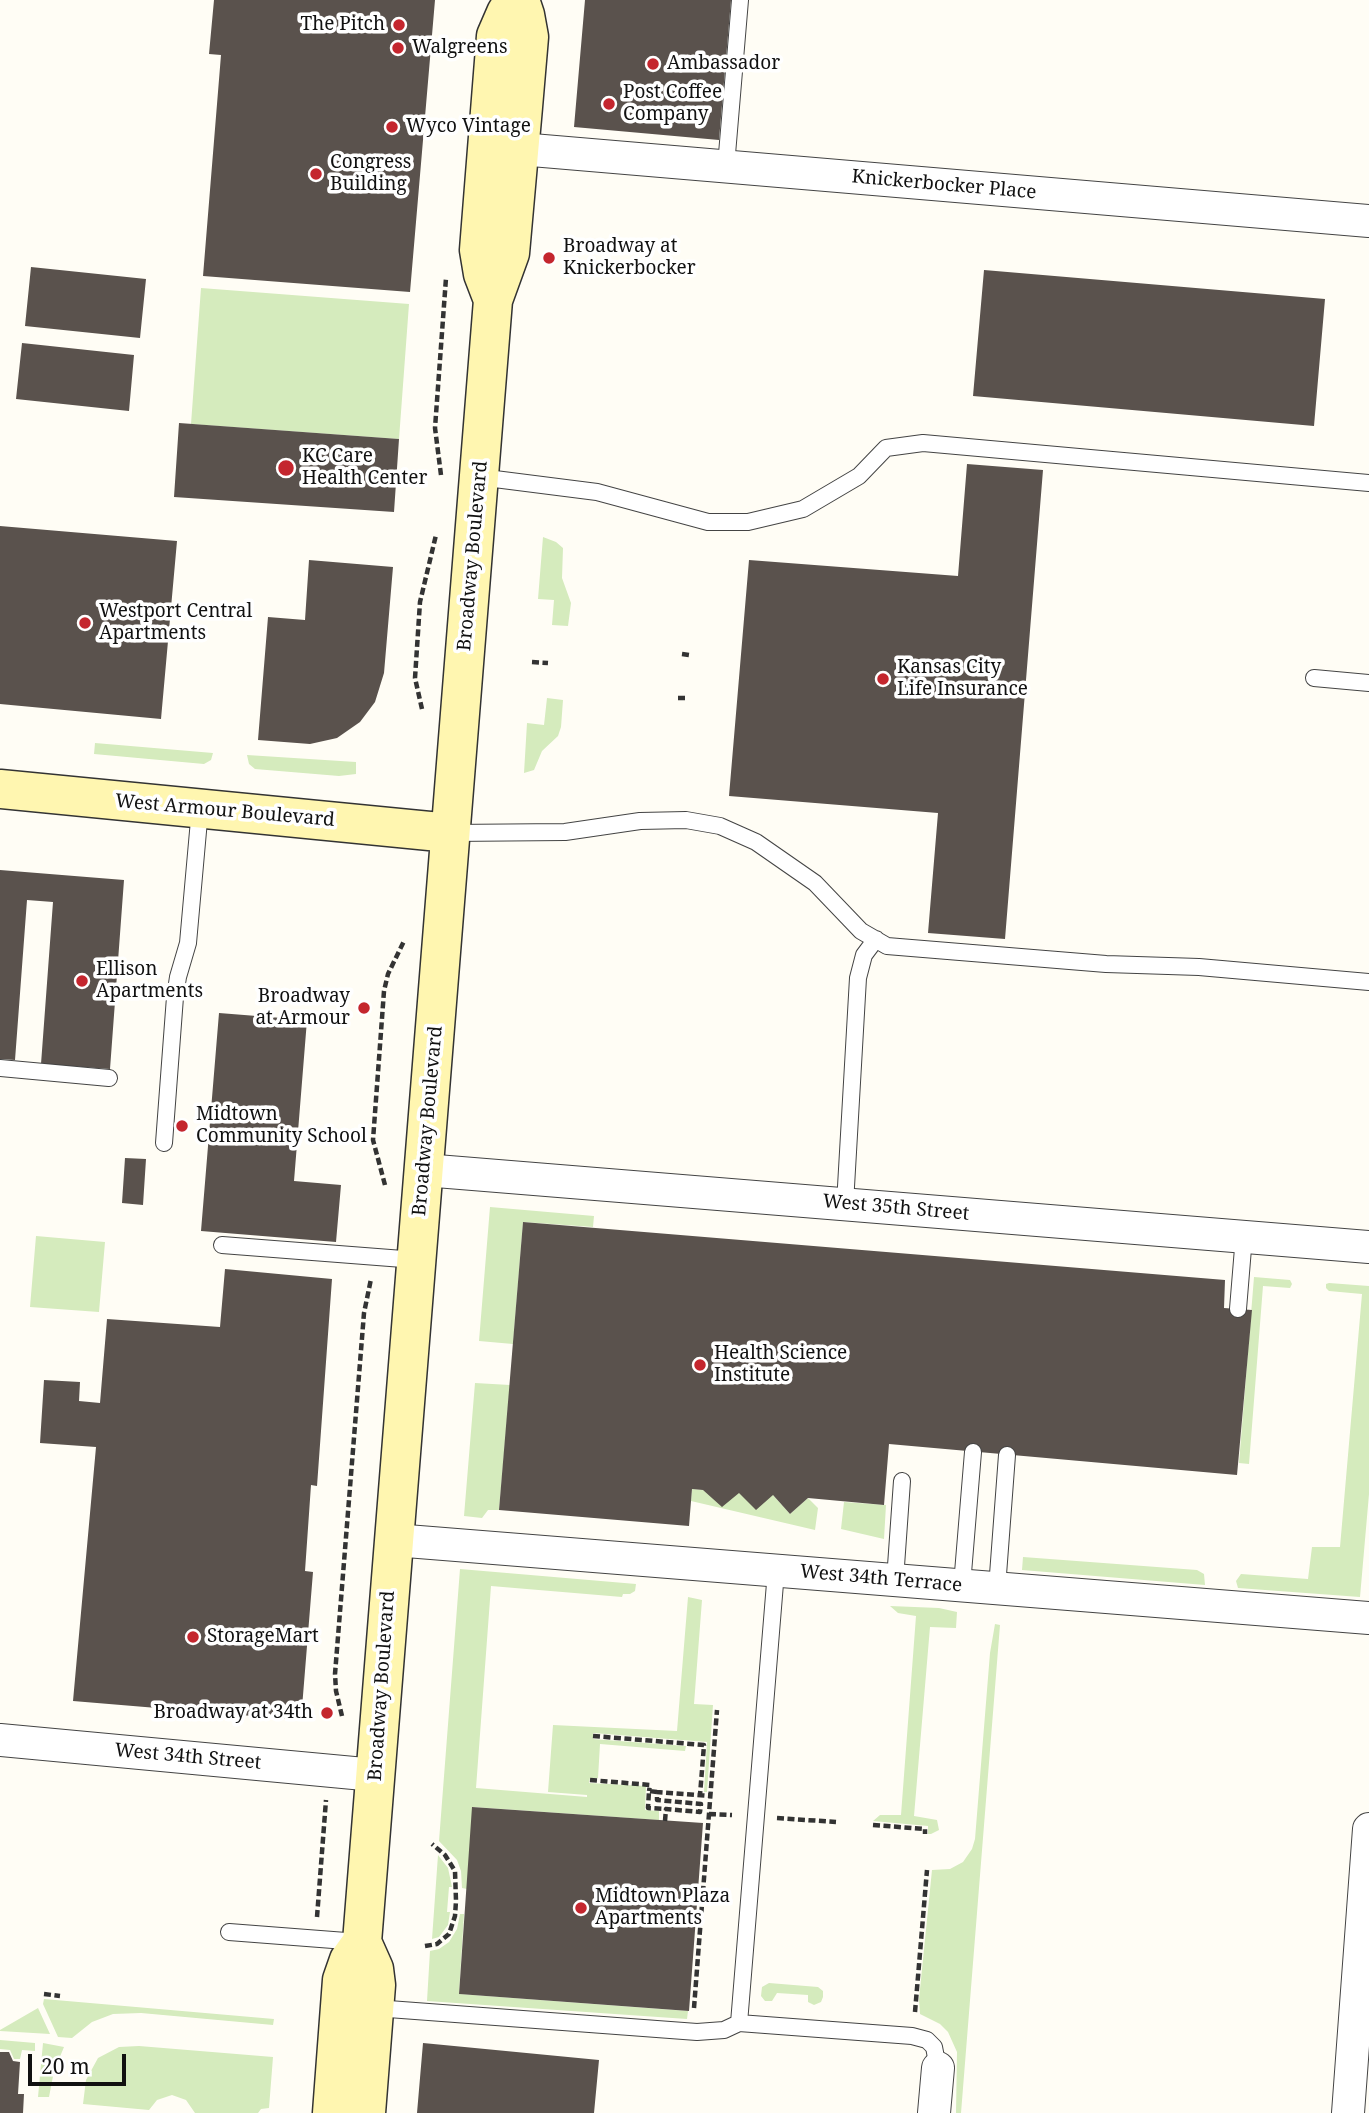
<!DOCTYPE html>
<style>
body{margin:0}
#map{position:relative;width:1369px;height:2113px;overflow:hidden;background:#fffdf5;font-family:"Noto Serif",serif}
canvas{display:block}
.scale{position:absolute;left:28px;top:2054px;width:98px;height:32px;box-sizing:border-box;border:4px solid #111;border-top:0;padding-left:9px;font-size:21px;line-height:24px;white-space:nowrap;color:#111;-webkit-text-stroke:5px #fff;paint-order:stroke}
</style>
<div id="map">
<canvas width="1369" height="2113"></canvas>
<div class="scale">20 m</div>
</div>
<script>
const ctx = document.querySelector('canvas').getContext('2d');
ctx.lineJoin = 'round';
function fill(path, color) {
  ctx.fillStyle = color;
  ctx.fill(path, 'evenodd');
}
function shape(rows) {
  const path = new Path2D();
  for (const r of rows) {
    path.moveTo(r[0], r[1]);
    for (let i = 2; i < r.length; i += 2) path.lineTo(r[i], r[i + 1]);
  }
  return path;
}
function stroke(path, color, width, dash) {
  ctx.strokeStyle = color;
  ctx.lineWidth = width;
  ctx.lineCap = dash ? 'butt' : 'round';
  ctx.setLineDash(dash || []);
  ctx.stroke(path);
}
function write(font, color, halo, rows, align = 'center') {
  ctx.font = font + ' "Noto Serif",serif';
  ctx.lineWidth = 7;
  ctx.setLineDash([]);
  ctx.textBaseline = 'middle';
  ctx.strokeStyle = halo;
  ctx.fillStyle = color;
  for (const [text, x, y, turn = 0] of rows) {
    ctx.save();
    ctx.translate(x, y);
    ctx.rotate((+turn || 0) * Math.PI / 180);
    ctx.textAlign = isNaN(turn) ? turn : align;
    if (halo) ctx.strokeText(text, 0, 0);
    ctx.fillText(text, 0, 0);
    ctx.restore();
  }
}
const green = shape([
 [201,288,409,304,399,439,191,424],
 [543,537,556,542,563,548,562,578,571,603,568,626,552,625,554,600,538,599],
 [547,698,563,700,561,727,558,736,542,751,534,770,524,773,527,723,544,725],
 [95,743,213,753,211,760,204,764,94,754],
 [247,755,356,762,356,774,339,776,255,769,249,764],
 [490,1207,594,1216,593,1227,523,1222,513,1344,479,1341],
 [36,1236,105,1242,99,1312,30,1307],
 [1254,1277,1290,1280,1292,1284,1290,1288,1263,1286,1249,1464,1239,1463],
 [1329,1283,1369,1286,1369,1494,1360,1597,1238,1588,1236,1581,1241,1574,1308,1579,1312,1547,1340,1547,1362,1294,1329,1291,1326,1288,1326,1284],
 [475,1383,510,1385,499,1510,488,1510,482,1518,464,1516],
 [692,1489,773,1495,790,1514,808,1498,818,1508,815,1530,691,1501],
 [844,1502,886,1505,884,1539,841,1529],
 [1023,1557,1197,1570,1204,1574,1205,1585,1022,1570],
 [460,1569,636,1584,635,1591,630,1594,623,1594,622,1597,491,1586,476,1788,587,1797,587,1795,548,1792,553,1725,677,1731,688,1597,702,1600,694,1704,713,1705,707,1792,704,1792,707,1742,593,1733,593,1739,686,1746,685,1751,600,1744,598,1778,590,1778,589,1783,646,1786,645,1810,659,1811,659,1820,473,1807,467,1889,462,1888,461,1871,457,1860,439,1841],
 [890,1606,939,1608,957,1612,956,1628,930,1627,914,1816,937,1820,939,1830,931,1834,928,1834,928,1826,873,1821,880,1815,901,1815,916,1616,898,1613],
 [995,1624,1000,1625,961,2113,956,2113,957,2052,948,2032,940,2024,920,2014,919,1999,932,1870,950,1869,963,1862,972,1849,975,1839,990,1653],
 [438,1855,448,1868,452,1887,449,1887,447,1912,450,1912,448,1925,439,1937,432,1939],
 [460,1914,464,1914,459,1994,688,2011,687,2019,427,2001,430,1951,439,1949,449,1942,457,1929],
 [769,1983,818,1987,823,1991,823,1997,821,2002,814,2005,808,2002,808,1995,777,1993,772,2001,765,2001,761,1996,762,1987],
 [44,1999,274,2019,273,2025,141,2013,113,2014,92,2022,72,2038,58,2037,43,2004],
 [38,2008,50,2034,0,2031,0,2030],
 [0,2040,35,2043,35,2051,22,2050,20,2059,14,2059,10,2050,0,2049],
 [43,2043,64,2047,54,2071,49,2097,38,2097],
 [139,2046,273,2057,269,2108,261,2109,258,2113,195,2113,186,2100,172,2095,157,2100,149,2110,83,2104,86,2080,98,2058,119,2047]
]);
const building = shape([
 [214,0,435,0,410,292,203,276,221,55,209,54],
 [585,0,731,0,719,140,574,127],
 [31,267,146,279,140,338,25,326],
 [984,270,1325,299,1314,426,973,396],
 [22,343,134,355,129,411,16,399],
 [179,423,399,439,394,512,174,497],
 [967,464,1043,470,1005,939,928,933,938,813,729,796,749,560,958,576],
 [0,526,177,541,161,719,0,704],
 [309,560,393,567,384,673,375,702,360,722,337,738,310,744,258,740,268,617,305,620],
 [0,870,124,880,110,1069,41,1064,53,902,27,900,15,1060,0,1059],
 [219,1013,307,1020,294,1181,341,1185,336,1242,201,1231],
 [125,1158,146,1159,143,1205,122,1203],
 [523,1222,1225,1280,1224,1308,1252,1310,1237,1475,889,1444,884,1505,808,1498,790,1514,773,1495,756,1510,739,1493,722,1507,703,1490,692,1489,689,1526,499,1510],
 [225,1269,332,1279,317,1486,311,1485,305,1571,313,1572,301,1720,73,1701,96,1447,40,1443,44,1380,80,1382,79,1401,100,1403,107,1319,220,1327],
 [472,1807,703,1823,689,2011,459,1994],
 [423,2043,599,2060,594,2113,417,2113],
 [0,2052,9,2052,13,2061,20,2062,18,2094,24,2094,23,2113,0,2113]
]);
const path = shape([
 [441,475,435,428,446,278],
 [682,654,689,655],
 [532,662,548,663],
 [678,698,687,698],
 [422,709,415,678,420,602,436,535],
 [385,1185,373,1140,384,991,388,974,404,941],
 [342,1716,336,1691,335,1674,364,1313,371,1279],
 [593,1736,704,1745,700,1795],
 [590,1780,650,1785,649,1791],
 [657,1792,649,1791,648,1808,666,1809],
 [709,1814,732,1815],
 [777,1818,836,1822],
 [665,1821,666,1809,700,1812,701,1804,657,1800,657,1792,710,1796],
 [873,1825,925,1829,925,1834],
 [317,1917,326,1800],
 [425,1946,437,1944,449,1934,455,1916,456,1901,455,1871,445,1855,432,1844],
 [44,1994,60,1996],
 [694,2008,717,1710],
 [915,2012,927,1870]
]);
const service = shape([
 [726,166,740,0],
 [479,477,597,492,708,522,748,522,803,509,859,476,886,448,923,443,1369,483],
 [1314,678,1369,683],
 [450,833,565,832,640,821,686,820,720,826,756,842,815,883,861,931,887,946,1106,964,1199,967,1369,982],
 [0,1068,109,1078],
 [164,1143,175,997,178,977,188,943,200,809],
 [845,1204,858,978,864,955,876,939],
 [222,1245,416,1260],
 [1238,1309,1244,1236],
 [895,1580,902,1481],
 [962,1585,973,1452],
 [997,1588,1007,1455],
 [229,1932,359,1942],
 [375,2008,697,2032,724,2030,739,2023,912,2036,927,2040,934,2047,938,2068],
 [739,2023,776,1571]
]);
const minor = shape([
 [520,149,1369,221],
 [424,1170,1369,1247],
 [394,1540,1369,1618],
 [0,1740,375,1775],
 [934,2113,938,2068],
 [1348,2113,1369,1829]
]);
const secondary = shape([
 [493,300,483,274,479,250,496,36,506,13,514,0],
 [0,789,450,833],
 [332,2113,342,1980,349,1960,362,1942],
 [366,2113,376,1985,374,1969,362,1942,493,300,510,253,523,107,529,37,525,15,520,0]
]);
const markers = [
 [399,25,7,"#c4262e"],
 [398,48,7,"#c4262e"],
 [653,64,7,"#c4262e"],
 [609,104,7,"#c4262e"],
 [392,127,7,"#c4262e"],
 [316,174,7,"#c4262e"],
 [549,258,7,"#c4262e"],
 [286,468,9,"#c4262e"],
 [85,623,7,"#c4262e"],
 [883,679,7,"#c4262e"],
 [82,981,7,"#c4262e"],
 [364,1008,7,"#c4262e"],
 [182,1126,7,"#c4262e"],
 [700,1365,7,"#c4262e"],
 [193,1637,7,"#c4262e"],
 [327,1713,7,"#c4262e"],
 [581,1908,7,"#c4262e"]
];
const poiNames = [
 ["The Pitch",385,25,"right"],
 ["Walgreens",412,48],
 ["Ambassador",667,64],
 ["Post Coffee",623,93],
 ["Company",623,115],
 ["Wyco Vintage",406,127],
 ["Congress",330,163],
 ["Building",330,185],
 ["Broadway at",563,247],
 ["Knickerbocker",563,269],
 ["KC Care",302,457],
 ["Health Center",302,479],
 ["Westport Central",99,612],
 ["Apartments",99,634],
 ["Kansas City",897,668],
 ["Life Insurance",897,690],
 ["Ellison",96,970],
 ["Apartments",96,992],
 ["Broadway",350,997,"right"],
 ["at Armour",350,1019,"right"],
 ["Midtown",196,1115],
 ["Community School",196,1137],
 ["Health Science",714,1354],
 ["Institute",714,1376],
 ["StorageMart",207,1637],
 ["Broadway at 34th",313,1713,"right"],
 ["Midtown Plaza",595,1897],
 ["Apartments",595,1919]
];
const streetNames = [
 ["Knickerbocker Place",944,185,5],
 ["Broadway Boulevard",473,556,-85],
 ["West Armour Boulevard",225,811,5],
 ["Broadway Boulevard",428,1121,-85],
 ["West 35th Street",896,1208,5],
 ["West 34th Terrace",881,1579,5],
 ["Broadway Boulevard",382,1686,-86],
 ["West 34th Street",188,1757,5]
];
fill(green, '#d5ebbd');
fill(building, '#5a524d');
stroke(service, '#444', 18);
stroke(minor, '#444', 34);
stroke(secondary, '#333', 41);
stroke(path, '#333', 4.5, [7, 3.5]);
stroke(service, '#fff', 16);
stroke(minor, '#fff', 32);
stroke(secondary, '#fff6b0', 38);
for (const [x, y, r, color] of markers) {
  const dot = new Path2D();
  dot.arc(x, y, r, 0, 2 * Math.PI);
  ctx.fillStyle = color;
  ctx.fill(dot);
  stroke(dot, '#fff', 2.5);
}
write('19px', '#111', '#fff', poiNames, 'left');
write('19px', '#111', '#fff', streetNames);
</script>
